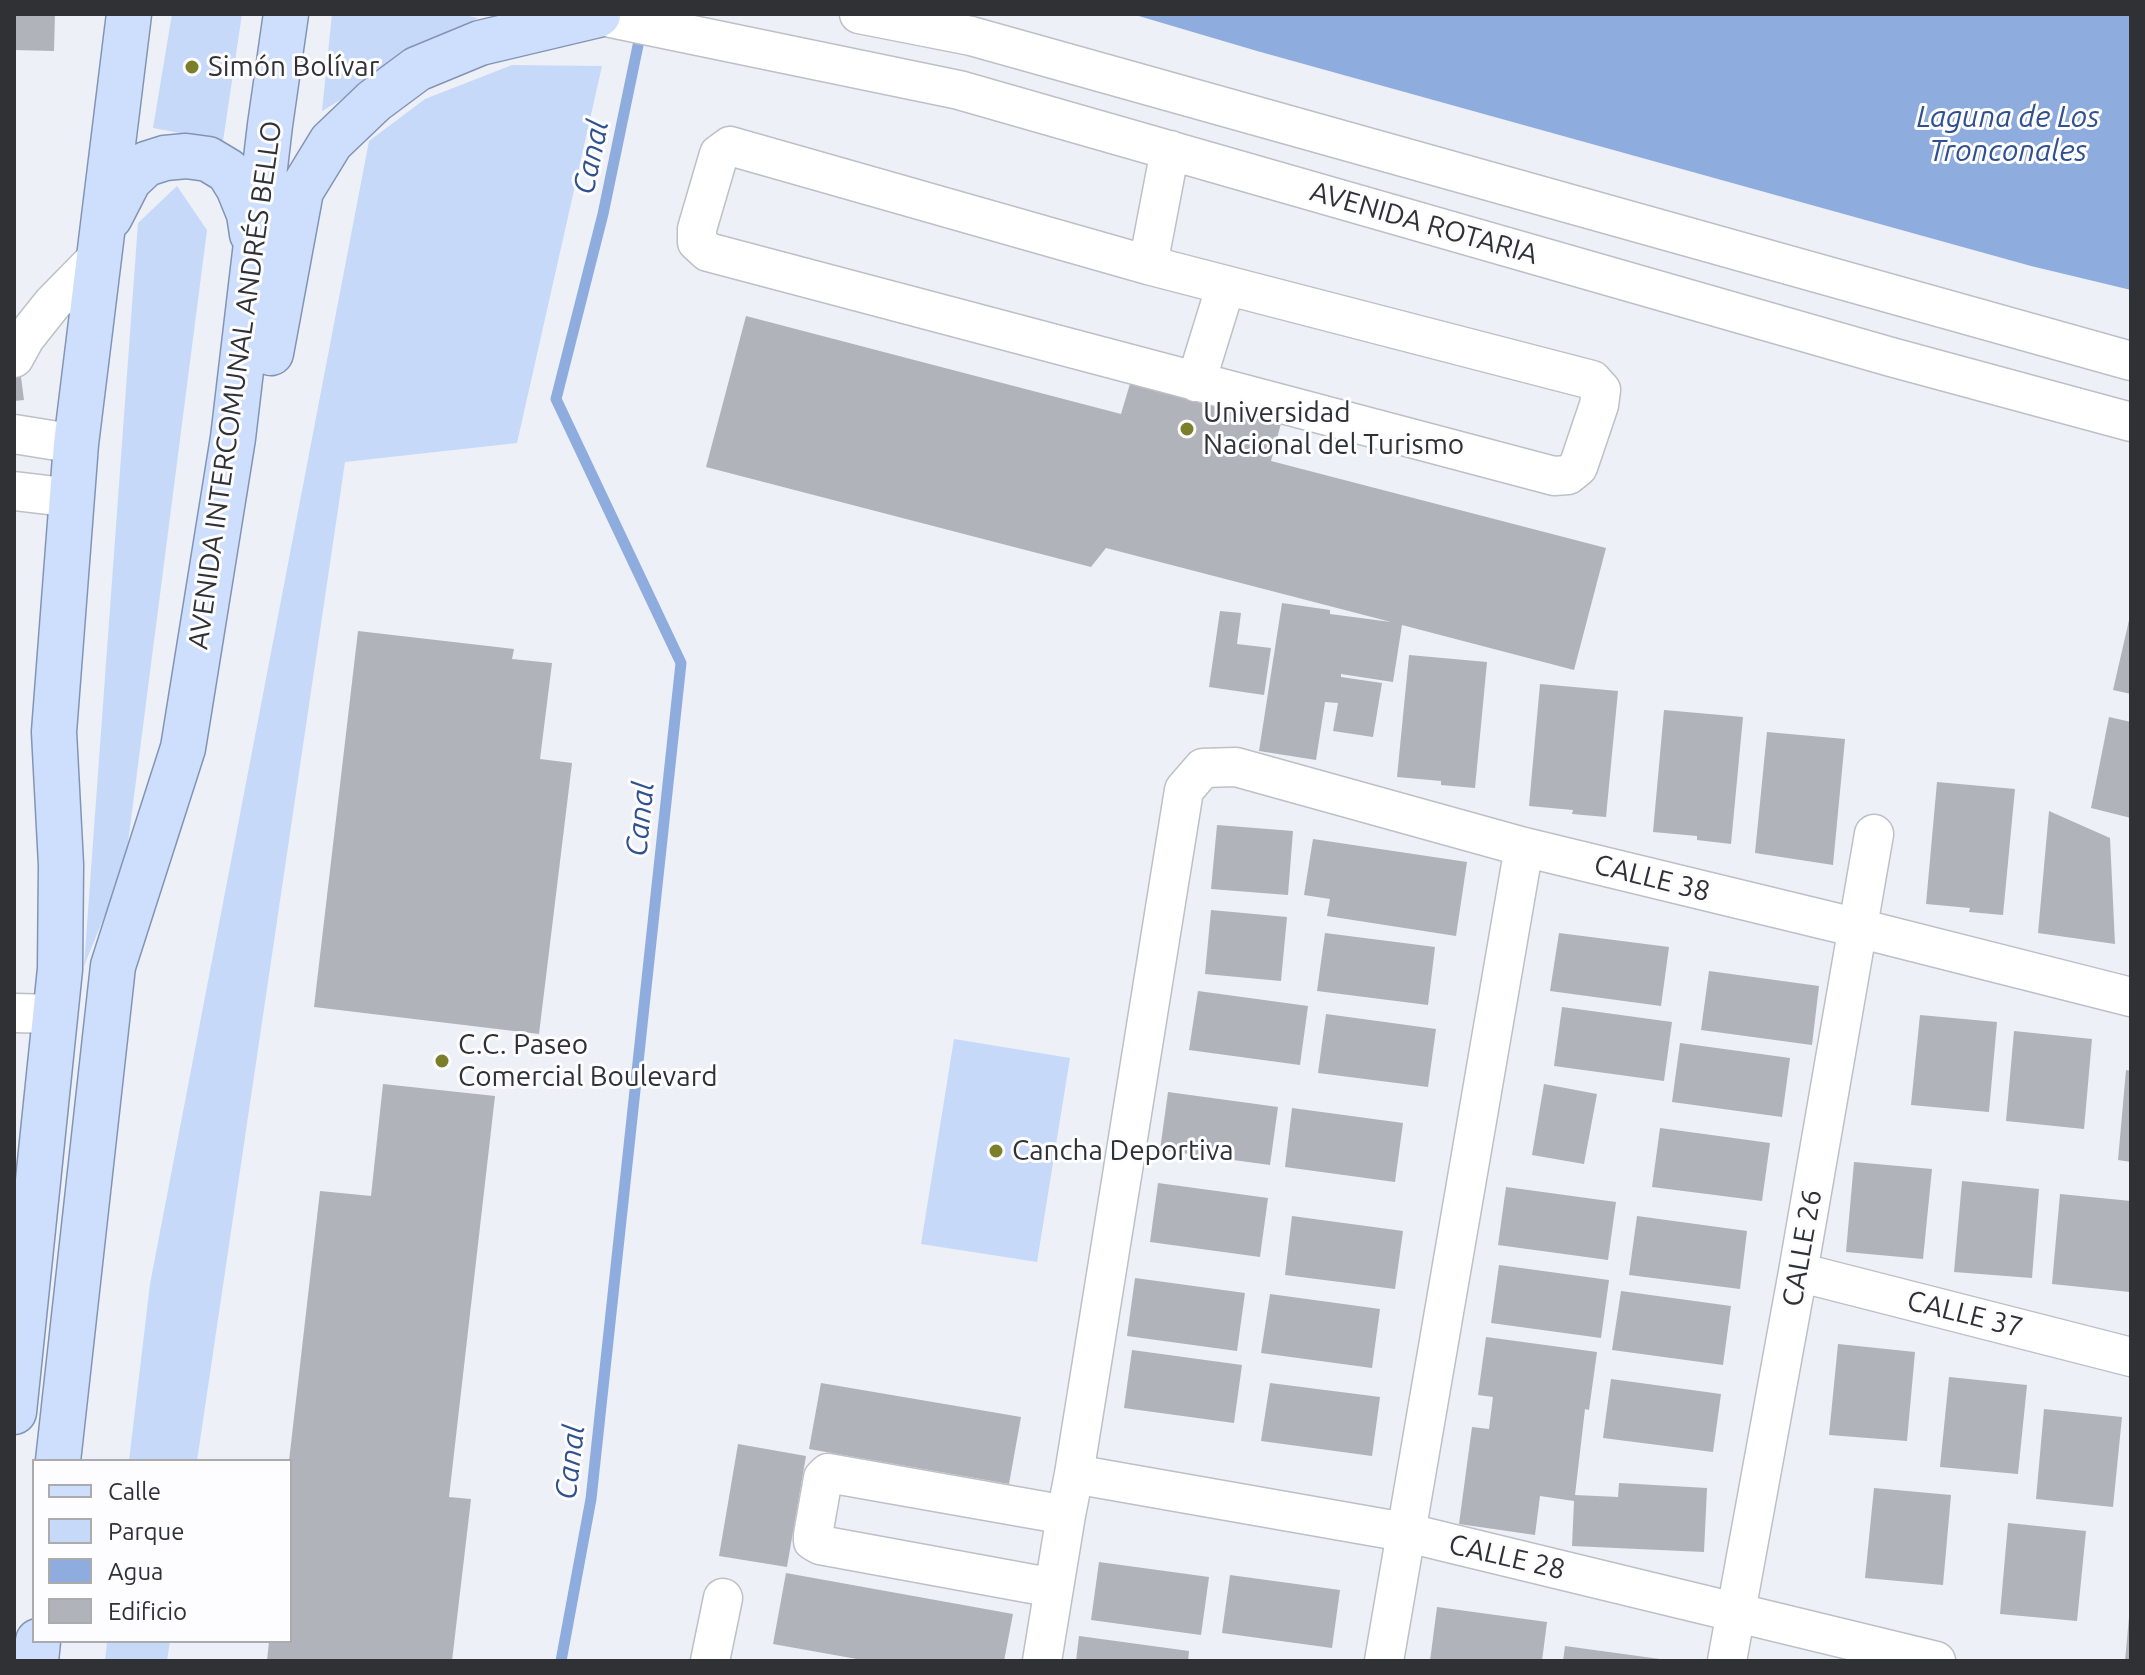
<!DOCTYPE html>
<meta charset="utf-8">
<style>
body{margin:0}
#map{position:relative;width:2145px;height:1675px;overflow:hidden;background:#edf0f6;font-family:Ubuntu,sans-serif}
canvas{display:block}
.frame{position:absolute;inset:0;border:16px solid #303134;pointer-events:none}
.legend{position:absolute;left:32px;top:1459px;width:260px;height:184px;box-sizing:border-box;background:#fdfdff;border:2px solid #ababae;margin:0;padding:10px 14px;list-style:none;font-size:24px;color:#303134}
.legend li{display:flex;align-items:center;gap:16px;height:40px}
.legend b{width:40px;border:2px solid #ababae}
</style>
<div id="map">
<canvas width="2145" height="1675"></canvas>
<div class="frame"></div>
<ul class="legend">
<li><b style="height:10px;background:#cedffd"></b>Calle</li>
<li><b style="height:22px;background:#c7d9f8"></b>Parque</li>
<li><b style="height:22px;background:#8facde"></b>Agua</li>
<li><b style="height:22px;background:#b0b3b9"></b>Edificio</li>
</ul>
</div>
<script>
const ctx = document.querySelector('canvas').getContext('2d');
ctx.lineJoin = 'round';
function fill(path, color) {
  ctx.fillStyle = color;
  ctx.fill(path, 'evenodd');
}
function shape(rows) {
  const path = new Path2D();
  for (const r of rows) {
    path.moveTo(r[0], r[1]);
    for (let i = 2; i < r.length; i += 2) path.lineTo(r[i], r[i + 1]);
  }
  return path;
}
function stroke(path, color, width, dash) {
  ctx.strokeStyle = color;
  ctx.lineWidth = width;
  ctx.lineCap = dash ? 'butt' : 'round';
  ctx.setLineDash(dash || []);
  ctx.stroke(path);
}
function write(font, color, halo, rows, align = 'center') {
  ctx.font = font + ' Ubuntu,sans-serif';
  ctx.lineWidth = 6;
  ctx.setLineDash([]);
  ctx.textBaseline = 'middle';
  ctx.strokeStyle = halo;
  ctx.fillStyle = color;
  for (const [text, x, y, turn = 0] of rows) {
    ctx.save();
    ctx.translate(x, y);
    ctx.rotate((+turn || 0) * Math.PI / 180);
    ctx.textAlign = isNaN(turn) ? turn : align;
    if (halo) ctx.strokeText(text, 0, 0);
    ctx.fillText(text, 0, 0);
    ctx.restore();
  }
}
const green = shape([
 [172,14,242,14,223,141,153,128],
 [332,14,460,14,478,18,322,111],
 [512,65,602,66,517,443,345,462,197,1461,129,1461,150,1284,369,141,425,99],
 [177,186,207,230,125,866,84,966,138,223],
 [954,1039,1070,1058,1037,1262,921,1244],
 [107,1641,170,1641,167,1661,105,1661]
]);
const water = shape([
 [1132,14,2131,14,2131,290,2031,266,1257,51]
]);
const stream = shape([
 [561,1661,591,1499,681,663,556,399,603,214,641,31]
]);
const building = shape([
 [14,14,55,14,54,51,14,50],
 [746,316,1121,414,1132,377,1283,416,1271,461,1606,548,1574,670,1402,625,1393,682,1341,674,1341,677,1382,683,1373,737,1333,731,1338,703,1325,702,1316,760,1259,751,1282,603,1330,610,1330,614,1391,622,1106,548,1091,567,706,467],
 [19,362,24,400,14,401,14,363],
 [1220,611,1241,613,1237,644,1271,648,1264,695,1209,687],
 [2130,616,2131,616,2131,694,2113,690],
 [358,631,514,649,512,659,552,663,540,759,572,763,539,1034,314,1007],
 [1409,655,1487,662,1475,788,1441,785,1441,781,1397,777],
 [1540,684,1618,691,1606,817,1572,814,1573,810,1529,806],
 [1664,710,1743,717,1731,844,1697,840,1697,836,1653,832],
 [2109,717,2131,722,2131,818,2091,808],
 [1767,732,1845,739,1833,865,1755,853],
 [1937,782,2015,789,2003,915,1969,912,1970,908,1926,904],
 [2049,811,2110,838,2115,944,2038,933],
 [1217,825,1293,831,1288,895,1211,889],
 [1313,839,1467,862,1456,936,1327,916,1330,899,1304,895],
 [1211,910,1287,917,1281,981,1205,974],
 [1325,933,1435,947,1428,1005,1317,991],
 [1559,933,1669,947,1661,1006,1550,991],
 [1709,971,1819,986,1812,1045,1701,1030],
 [1198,991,1308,1006,1300,1065,1189,1050],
 [1562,1007,1672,1022,1664,1081,1554,1066],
 [1326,1014,1436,1029,1428,1087,1318,1073],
 [1920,1015,1997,1022,1989,1112,1911,1105],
 [2014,1031,2092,1039,2084,1129,2006,1121],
 [1680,1043,1790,1058,1782,1117,1672,1102],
 [2126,1070,2131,1071,2131,1162,2118,1160],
 [383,1084,495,1096,449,1497,471,1499,452,1661,267,1661,269,1641,290,1641,289,1461,320,1191,371,1196],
 [1544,1084,1597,1094,1584,1164,1532,1155],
 [1168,1092,1278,1107,1270,1165,1160,1150],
 [1292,1108,1403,1123,1395,1182,1285,1167],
 [1660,1128,1770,1143,1762,1201,1652,1187],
 [1854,1162,1932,1169,1923,1259,1846,1252],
 [1962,1181,2039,1189,2032,1278,1954,1272],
 [1158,1183,1268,1198,1260,1257,1150,1242],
 [1506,1187,1616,1202,1608,1260,1498,1245],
 [2060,1194,2131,1201,2130,1292,2052,1284],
 [1292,1216,1403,1231,1395,1289,1285,1275],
 [1637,1216,1747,1231,1740,1289,1629,1275],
 [1499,1265,1609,1280,1601,1338,1491,1323],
 [1135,1278,1245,1293,1237,1351,1127,1336],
 [1621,1291,1731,1306,1723,1365,1612,1350],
 [1270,1294,1380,1309,1372,1368,1261,1353],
 [1486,1337,1597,1352,1589,1410,1585,1409,1575,1495,1618,1497,1619,1483,1707,1488,1704,1552,1572,1546,1574,1501,1540,1496,1535,1535,1459,1524,1472,1427,1489,1429,1493,1397,1478,1395],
 [1838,1344,1915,1352,1907,1441,1829,1435],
 [1132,1350,1242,1365,1234,1423,1124,1408],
 [1949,1377,2027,1385,2018,1474,1940,1467],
 [1611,1379,1721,1394,1713,1452,1603,1438],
 [821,1383,1021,1417,1009,1484,809,1449],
 [1270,1383,1380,1397,1372,1456,1261,1441],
 [2044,1409,2122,1417,2113,1507,2036,1499],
 [738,1444,806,1456,787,1567,719,1556],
 [1874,1488,1951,1495,1943,1585,1865,1578],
 [2008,1523,2086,1531,2077,1621,2000,1614],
 [1099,1562,1209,1577,1201,1635,1091,1620],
 [786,1573,1013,1614,1004,1661,868,1661,773,1644],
 [1230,1575,1340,1590,1332,1648,1222,1633],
 [1437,1607,1547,1622,1542,1661,1430,1661],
 [2129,1617,2131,1617,2131,1661,2125,1661],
 [1079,1636,1189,1651,1188,1661,1076,1661],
 [1565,1646,1660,1659,1660,1661,1563,1661]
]);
const minor = shape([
 [591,14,959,90,1891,357,2131,422],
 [859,14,971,36,2131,361],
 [730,146,1148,265,1592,380,1601,390,1599,405,1578,467,1568,475,1554,476,708,252,697,242,697,229,719,154,730,146],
 [1148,265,1170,150],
 [14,358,25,338,52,304,100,255],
 [1196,382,1226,285],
 [14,434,76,444],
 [14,491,73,498],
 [14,1013,55,1014],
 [1798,1272,2131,1357],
 [1074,1474,1404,1532,1936,1661],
 [1054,1588,820,1545,813,1541,813,1535,823,1478,828,1473,1066,1515],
 [710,1661,723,1598],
 [1042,1661,1066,1515,1074,1474,1184,790,1203,768,1236,767,1524,847,1858,928,2131,997],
 [1384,1661,1524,847],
 [1727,1661,1798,1272,1874,834]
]);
const major = shape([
 [110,217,129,180,146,164,165,158,186,156,208,159,228,171,238,187,249,214,252,234],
 [271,353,301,191,331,142,374,101,417,69,480,43,598,15],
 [14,1412,60,969,61,865,54,732,76,444,129,14],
 [58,1461,113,966,183,748,233,438,270,125,286,14],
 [36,1661,38,1641]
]);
const markers = [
 [192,67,8,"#7b7f29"],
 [1187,429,8,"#7b7f29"],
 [442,1061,8,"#7b7f29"],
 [996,1151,8,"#7b7f29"]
];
const poiNames = [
 ["Simón Bolívar",208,67],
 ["Universidad",1203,413],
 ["Nacional del Turismo",1203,445],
 ["C.C. Paseo",458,1045],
 ["Comercial Boulevard",458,1077],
 ["Cancha Deportiva",1012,1151]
];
const streetNames = [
 ["AVENIDA ROTARIA",1424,223,16],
 ["AVENIDA INTERCOMUNAL ANDRÉS BELLO",235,385,-82],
 ["CALLE 38",1652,878,14],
 ["CALLE 26",1802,1248,-80],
 ["CALLE 37",1965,1314,14],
 ["CALLE 28",1507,1557,13]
];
const waterNames = [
 ["Laguna de Los",2008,117],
 ["Tronconales",2008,151],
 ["Canal",591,157,-78],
 ["Canal",640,819,-84],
 ["Canal",570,1462,-83]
];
fill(green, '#c7d9f8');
fill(water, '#8facde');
stroke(stream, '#8facde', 11);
fill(building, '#b0b3b9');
stroke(minor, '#bdc0c6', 41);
stroke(major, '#8294b5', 47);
stroke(minor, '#fff', 38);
stroke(major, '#cedffd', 44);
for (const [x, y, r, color] of markers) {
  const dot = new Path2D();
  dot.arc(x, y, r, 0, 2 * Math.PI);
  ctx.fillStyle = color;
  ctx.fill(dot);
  stroke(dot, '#fdfdff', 3);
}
write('28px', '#303134', '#fdfdff', poiNames, 'left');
write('28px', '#303134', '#fdfdff', streetNames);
write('italic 30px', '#305190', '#fdfdff', waterNames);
</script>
